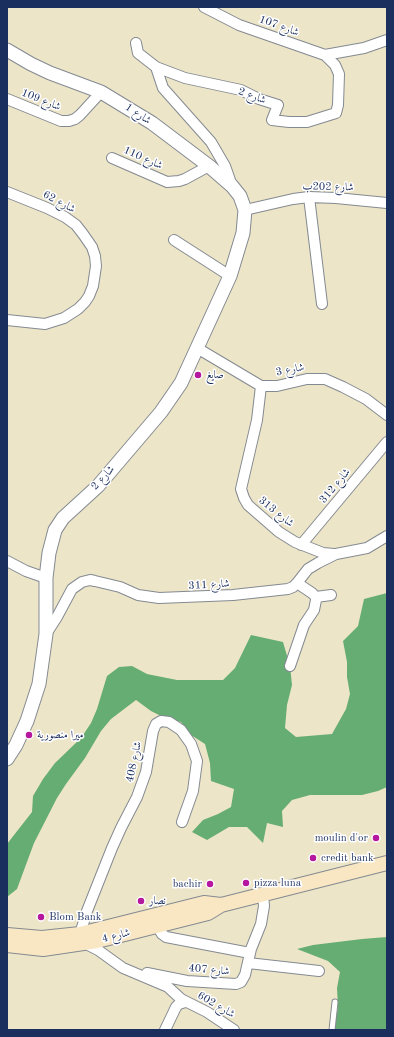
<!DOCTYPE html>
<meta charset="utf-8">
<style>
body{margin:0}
#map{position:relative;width:394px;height:1037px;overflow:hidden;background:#ede5c7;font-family:"Old Standard TT",serif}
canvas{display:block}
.frame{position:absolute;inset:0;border:8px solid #1b2f5e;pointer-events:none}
</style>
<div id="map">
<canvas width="394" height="1037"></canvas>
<div class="frame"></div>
</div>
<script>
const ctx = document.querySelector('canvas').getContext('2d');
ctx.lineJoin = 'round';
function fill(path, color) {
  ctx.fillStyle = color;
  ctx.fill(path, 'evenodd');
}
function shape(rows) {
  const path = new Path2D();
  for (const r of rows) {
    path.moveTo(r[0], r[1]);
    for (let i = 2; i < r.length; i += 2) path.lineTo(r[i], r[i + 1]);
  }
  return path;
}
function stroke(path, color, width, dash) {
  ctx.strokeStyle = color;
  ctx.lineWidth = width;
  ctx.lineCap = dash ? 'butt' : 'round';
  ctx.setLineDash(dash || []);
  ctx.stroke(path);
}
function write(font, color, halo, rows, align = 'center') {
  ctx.font = font + ' "Old Standard TT",Amiri,serif';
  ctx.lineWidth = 3;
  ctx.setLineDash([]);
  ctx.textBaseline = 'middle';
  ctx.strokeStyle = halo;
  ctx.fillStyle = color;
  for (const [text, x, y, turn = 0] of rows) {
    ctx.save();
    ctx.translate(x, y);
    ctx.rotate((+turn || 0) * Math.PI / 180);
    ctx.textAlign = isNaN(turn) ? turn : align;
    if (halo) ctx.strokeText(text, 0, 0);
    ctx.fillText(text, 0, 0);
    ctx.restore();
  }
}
const forest = shape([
 [387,593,387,787,378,791,362,795,310,795,292,800,282,811,283,827,267,823,263,843,247,827,229,827,207,840,192,832,203,820,218,814,231,807,234,789,211,781,210,763,205,744,191,735,181,722,165,718,151,711,136,700,111,719,101,731,85,758,66,784,57,798,34,843,17,889,7,897,7,844,32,812,33,796,43,779,55,763,81,738,91,723,97,709,107,676,119,667,132,666,147,674,177,680,223,680,235,668,251,635,283,642,290,666,292,685,287,705,285,728,296,737,332,734,346,709,350,694,347,677,347,662,343,641,358,626,364,599],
 [387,937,387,1030,334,1030,338,1007,337,988,340,972,328,961,297,949,313,945,362,939]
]);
const service = shape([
 [332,1030,335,1002]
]);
const minor = shape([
 [136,43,138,53,156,67,163,88,211,142,225,166,232,186],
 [325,55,364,48,387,40],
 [156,67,185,78,241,90,259,99,278,105,272,120,289,122,307,122,336,113,338,105,339,74,335,65,325,55,239,25,204,7],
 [7,99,61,121,69,121,75,119,80,115,101,92],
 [112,158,167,182,179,181,185,179,209,166],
 [7,192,47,208,65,217,76,225,83,234,92,247,95,256,96,266,93,286,89,296,85,302,78,309,64,318,45,324,7,320],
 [309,197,322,304],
 [245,210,293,199,309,197,336,198,387,203],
 [174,240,230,276],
 [197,348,261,386,277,386,307,379,325,379,343,387,366,399,387,415],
 [261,386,257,420,241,489,244,498,248,505,279,532,295,542,323,553,334,554],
 [301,545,387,442],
 [7,561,26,571,46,578],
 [297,583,312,593,316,597],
 [316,597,331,595],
 [46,634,57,617,72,589,82,582,90,580,95,581,120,587,138,595,159,598,233,595,288,589,293,587,297,583,308,569,318,563,336,554,367,548,387,536],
 [290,666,304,625,314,610,316,600,316,597],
 [182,822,193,791,197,761,191,744,181,730,169,722,161,721,156,724,153,731,146,772,137,797,121,828,112,848,87,911,80,934,84,943,98,950,123,968,168,987,181,999,207,1012,234,1030],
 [157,926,162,934,166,937,250,953],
 [248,963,319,971],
 [147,973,187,981,236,984,241,982,245,975,251,949,261,924,264,906,263,895],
 [165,1030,176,1007,179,1004,185,1002]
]);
const tertiary = shape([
 [7,50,31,64,50,73,101,92,152,123,209,166,232,186,240,196,245,210,243,233,230,276,181,383,161,412,98,486,63,518,55,530,49,553,46,578,46,634,39,684,27,721,16,745,7,759]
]);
const secondary = shape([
 [7,935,42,938,80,934,204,903,221,905],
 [7,945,43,949,97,941,208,913,221,905,387,863]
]);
const markers = [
 [198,375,4,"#b5179e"],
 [29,735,4,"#b5179e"],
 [376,838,4,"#b5179e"],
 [313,858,4,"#b5179e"],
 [246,883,4,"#b5179e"],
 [210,884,4,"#b5179e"],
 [141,901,4,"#b5179e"],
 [41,917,4,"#b5179e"]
];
const streetNames = [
 ["شارع 107",279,26,20],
 ["شارع 2",252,96,20],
 ["شارع 109",41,100,22],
 ["شارع 1",138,114,34],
 ["شارع 110",143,158,24],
 ["شارع 202ب",328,187,1],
 ["شارع 62",59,202,28],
 ["شارع 3",290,370,-11],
 ["شارع 2",103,478,-47],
 ["شارع 312",335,486,-50],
 ["شارع 313",276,512,39],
 ["شارع 311",209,585,-3],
 ["شارع 408",134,762,-78],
 ["شارع 4",116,936,-14],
 ["شارع 407",209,970,5],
 ["شارع 602",216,1005,30]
];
const poiNames = [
 ["صايغ",206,375],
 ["ميرا منصورية",37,735],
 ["moulin d'or",368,838,"right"],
 ["credit bank",321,858],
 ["pizza luna",254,883],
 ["bachir",202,884,"right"],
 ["نصار",149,901],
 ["Blom Bank",49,917]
];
fill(forest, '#66ad73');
stroke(service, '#848a92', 7);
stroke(minor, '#848a92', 12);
stroke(tertiary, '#848a92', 15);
stroke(secondary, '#848a92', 16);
stroke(service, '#fff', 5);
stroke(minor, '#fff', 10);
stroke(tertiary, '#fff', 13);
stroke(secondary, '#f9e7c3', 14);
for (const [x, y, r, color] of markers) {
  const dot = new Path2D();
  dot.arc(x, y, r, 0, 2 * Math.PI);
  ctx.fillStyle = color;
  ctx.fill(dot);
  stroke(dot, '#fff', 1.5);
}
write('11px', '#1b2f5e', '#fff', streetNames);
write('11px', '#1b2f5e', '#fff', poiNames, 'left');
</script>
